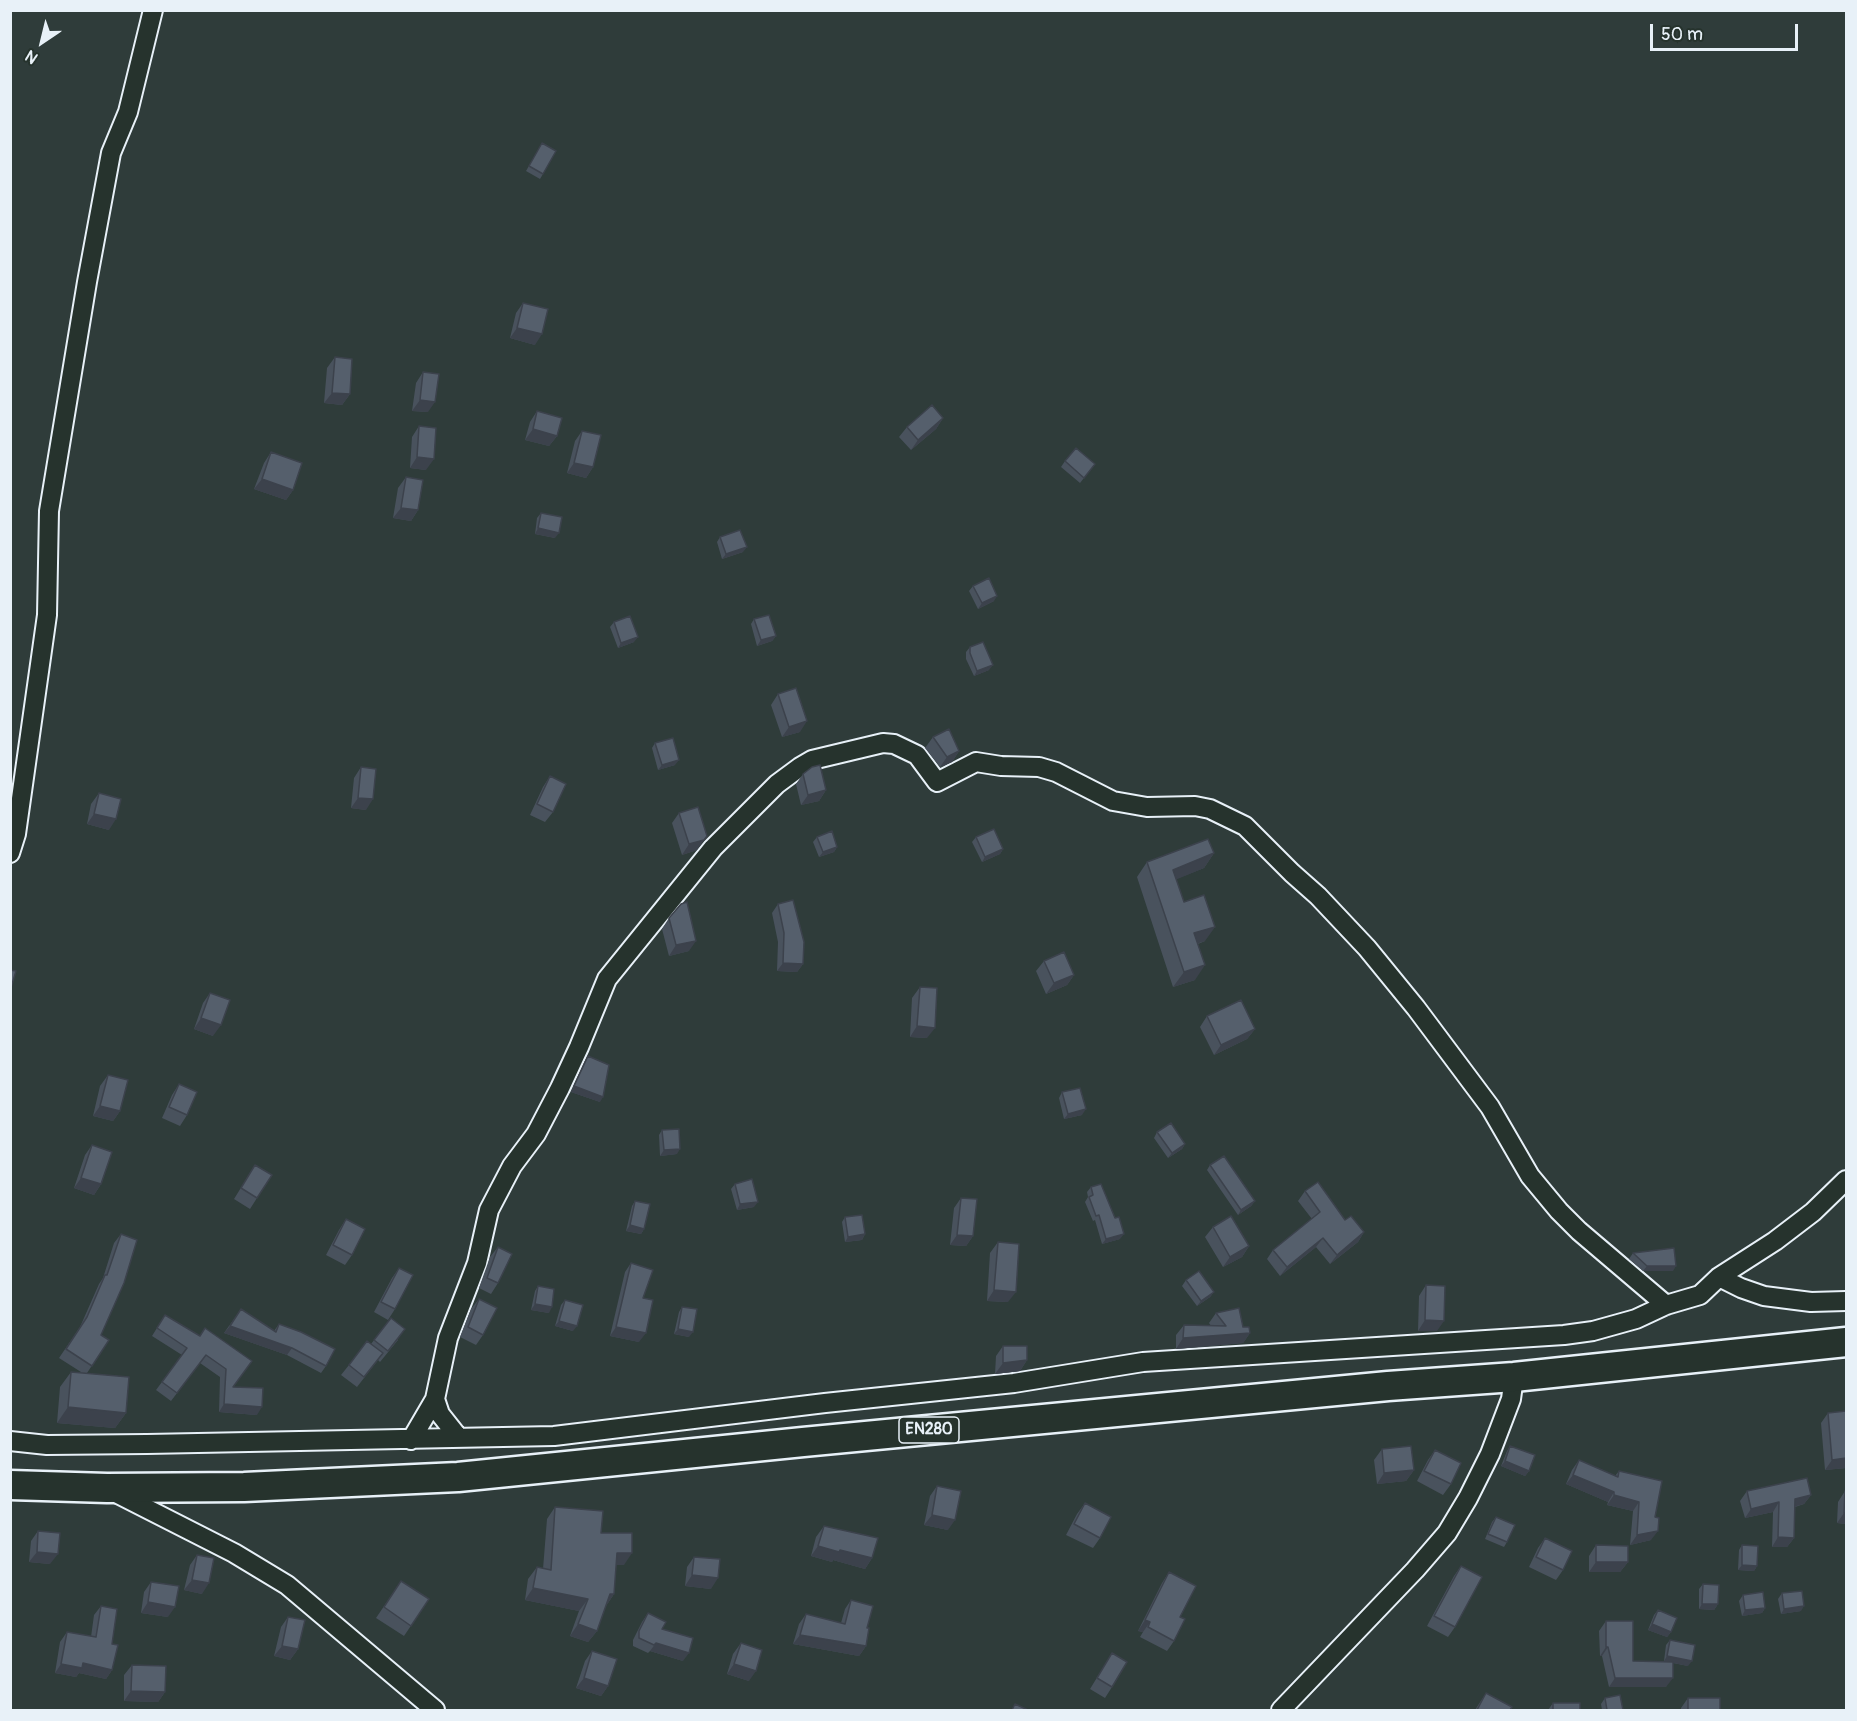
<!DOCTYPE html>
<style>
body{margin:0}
#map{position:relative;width:1857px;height:1721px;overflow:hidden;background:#2f3c3a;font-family:Pangolin,sans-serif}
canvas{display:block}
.frame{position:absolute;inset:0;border:12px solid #e8f1f8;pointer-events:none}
.north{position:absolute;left:12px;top:12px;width:60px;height:60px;-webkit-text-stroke:4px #26332d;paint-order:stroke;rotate:215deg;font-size:16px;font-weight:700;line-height:24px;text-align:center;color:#e8f1f8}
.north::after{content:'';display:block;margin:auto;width:21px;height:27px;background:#e8f1f8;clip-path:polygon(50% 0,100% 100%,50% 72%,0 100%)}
.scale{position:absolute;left:1650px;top:24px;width:148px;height:27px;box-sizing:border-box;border:3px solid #e8f1f8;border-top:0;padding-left:8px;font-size:18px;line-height:21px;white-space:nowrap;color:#e8f1f8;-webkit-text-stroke:4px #26332d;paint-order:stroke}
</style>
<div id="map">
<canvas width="1857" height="1721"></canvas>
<div class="frame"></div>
<div class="north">N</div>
<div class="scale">50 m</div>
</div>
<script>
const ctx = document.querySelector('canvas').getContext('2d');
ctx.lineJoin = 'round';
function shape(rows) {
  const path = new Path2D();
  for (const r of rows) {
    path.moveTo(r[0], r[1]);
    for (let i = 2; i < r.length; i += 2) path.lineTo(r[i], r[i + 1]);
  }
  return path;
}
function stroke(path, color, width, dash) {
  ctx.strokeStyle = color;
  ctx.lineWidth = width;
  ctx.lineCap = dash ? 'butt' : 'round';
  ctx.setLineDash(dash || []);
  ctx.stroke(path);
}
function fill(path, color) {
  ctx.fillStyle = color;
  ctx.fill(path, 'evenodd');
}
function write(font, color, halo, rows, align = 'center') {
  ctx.font = font + ' Pangolin,sans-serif';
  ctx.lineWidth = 6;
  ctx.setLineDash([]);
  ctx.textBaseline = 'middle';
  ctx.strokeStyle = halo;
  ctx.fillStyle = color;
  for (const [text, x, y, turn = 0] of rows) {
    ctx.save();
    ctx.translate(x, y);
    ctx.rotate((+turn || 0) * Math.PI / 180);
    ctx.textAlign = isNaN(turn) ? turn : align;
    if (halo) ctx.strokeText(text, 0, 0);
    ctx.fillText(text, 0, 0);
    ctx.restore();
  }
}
const minor = shape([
 [10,853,16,834,47,615,49,511,87,282,111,153,128,112,153,10],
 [1719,1277,1741,1288,1764,1296,1811,1302,1846,1301],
 [435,1399,440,1414,459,1438],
 [411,1440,435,1399,448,1338,477,1263,489,1210,512,1166,536,1134,560,1088,579,1047,607,979,713,848,777,784,800,767,812,760,883,743,894,744,917,755,937,782,976,762,1001,766,1039,767,1056,772,1113,801,1147,807,1195,806,1210,809,1245,826,1292,873,1318,896,1367,948,1416,1008,1490,1107,1530,1176,1559,1211,1579,1231,1666,1305],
 [10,1441,47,1445,147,1444,554,1436,825,1403,1014,1383,1143,1362,1564,1335,1593,1331,1636,1319,1666,1305,1700,1295,1719,1277,1775,1241,1813,1212,1846,1180],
 [114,1492,234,1553,287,1585,435,1710],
 [1281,1710,1415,1570,1447,1533,1468,1498,1490,1454,1511,1399,1514,1377]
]);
const primary = shape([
 [10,1485,107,1488,244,1487,458,1477,803,1442,1388,1386,1514,1377,1846,1342]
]);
const wall = shape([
 [542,143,543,174,540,179,526,171],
 [523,303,535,345,510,338,516,313],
 [335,357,350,394,342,405,324,403,327,368],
 [423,372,428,412,412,411,416,383],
 [537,411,557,436,549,446,525,440,530,422],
 [943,418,936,429,911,450,899,437,907,427],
 [419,426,426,470,410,468,412,437],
 [582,431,593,467,586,478,567,473,575,441],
 [271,452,293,490,286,500,254,489,264,463],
 [1065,461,1095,464,1080,483,1061,467],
 [406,477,418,510,411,521,393,518,398,488],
 [541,513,555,538,535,534,537,518],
 [720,537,743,552,722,559,717,542],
 [973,586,994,601,978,609,969,591],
 [754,619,776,636,772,641,757,646,751,624],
 [614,622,634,642,618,648,610,627],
 [970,647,989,670,974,676,966,659,966,652],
 [778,694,800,732,782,737,771,705],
 [933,737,959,751,952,762,940,767,925,748],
 [655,743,675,765,658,770,652,748],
 [361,767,366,810,351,808,354,778],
 [803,774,826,790,819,801,801,805,796,784],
 [550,776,553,812,545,822,530,815,543,787],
 [99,793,109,830,87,824,91,804],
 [679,813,697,850,682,855,672,823],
 [817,837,837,847,834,852,819,857,813,842],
 [976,837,1003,849,1000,854,982,862,972,842],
 [1214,853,1204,868,1176,879,1184,902,1205,941,1198,944,1195,980,1173,987,1137,877,1147,862],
 [778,904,803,964,797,972,777,971,778,942,772,913],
 [669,918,689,951,669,956,662,929],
 [1044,961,1074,975,1067,985,1046,994,1036,971],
 [920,987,927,1038,910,1037,912,998],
 [210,993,213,1036,194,1029,203,1003],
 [1207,1016,1255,1029,1247,1039,1214,1055,1200,1027],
 [588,1056,600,1102,571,1092,585,1061],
 [108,1075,120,1111,113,1121,93,1116,100,1086],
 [179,1084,187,1115,180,1126,162,1118,172,1095],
 [1062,1092,1082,1115,1064,1119,1059,1098],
 [662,1130,677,1154,660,1156,659,1135],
 [1157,1132,1185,1144,1182,1149,1168,1158,1154,1138],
 [92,1145,101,1184,94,1195,74,1188,85,1155],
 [255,1165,257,1198,250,1209,234,1199],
 [1210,1165,1255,1201,1251,1206,1238,1215,1207,1170],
 [735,1184,754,1207,737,1210,731,1189],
 [1091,1187,1115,1218,1120,1239,1102,1244,1095,1220,1093,1221,1085,1202,1088,1197,1087,1192],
 [1305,1191,1364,1232,1358,1242,1330,1264,1316,1247,1280,1276,1267,1259,1273,1250,1312,1219,1298,1201],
 [961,1198,973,1236,966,1246,950,1245,954,1208],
 [635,1201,644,1229,641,1234,626,1231,632,1206],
 [845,1217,865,1234,862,1240,845,1242,842,1222],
 [346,1219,352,1255,345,1265,326,1255,339,1230],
 [1213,1227,1249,1246,1242,1257,1223,1267,1205,1237],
 [121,1234,101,1335,109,1340,87,1373,126,1413,115,1428,57,1423,60,1387,71,1372,81,1372,59,1358,80,1327,99,1284,103,1278,114,1243],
 [998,1242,1008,1302,987,1301,990,1253],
 [498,1247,498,1283,491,1294,479,1288,490,1257],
 [1633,1253,1673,1271,1643,1271,1629,1259],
 [631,1263,643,1298,639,1342,610,1336,625,1272],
 [399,1268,395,1309,388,1320,374,1312,392,1278],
 [1186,1280,1214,1292,1210,1297,1197,1306,1182,1286],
 [1426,1285,1437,1331,1418,1331,1419,1296],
 [538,1286,549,1313,531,1310,535,1291],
 [479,1299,483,1335,476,1345,460,1337,471,1309],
 [565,1300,573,1331,555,1326,561,1305],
 [682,1307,689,1337,674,1334,679,1312],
 [241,1309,274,1331,279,1324,326,1366,321,1373,287,1355,224,1333],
 [1216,1313,1243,1327,1250,1333,1243,1343,1176,1349,1176,1335,1184,1325,1211,1326,1209,1323],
 [165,1315,200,1336,252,1361,233,1387,257,1415,219,1412,220,1377,200,1363,171,1401,156,1390,182,1355,152,1336],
 [391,1318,398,1340,380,1362,378,1360,357,1387,341,1375,349,1365,371,1344],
 [1003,1346,1027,1360,1020,1371,995,1374,996,1356],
 [1846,1411,1846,1468,1825,1470,1821,1423,1828,1413],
 [1510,1446,1529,1471,1525,1476,1501,1466,1507,1451],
 [1382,1449,1414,1470,1406,1481,1377,1484,1374,1460],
 [1435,1450,1451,1484,1443,1495,1417,1481,1428,1460],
 [1579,1460,1615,1476,1619,1471,1655,1517,1651,1540,1630,1545,1633,1511,1607,1505,1608,1502,1566,1484,1572,1470],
 [937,1486,948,1530,924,1525,930,1496],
 [1747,1491,1811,1495,1804,1504,1795,1507,1794,1538,1787,1547,1772,1547,1773,1512,1745,1518,1740,1501],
 [1845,1491,1846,1524,1837,1523,1838,1502],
 [1085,1503,1100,1538,1093,1548,1066,1535,1077,1514],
 [555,1507,601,1533,624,1565,616,1565,614,1594,606,1606,597,1631,588,1642,570,1636,579,1611,525,1600,528,1579,537,1567,543,1569,547,1519],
 [1496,1517,1507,1542,1504,1547,1485,1539,1492,1522],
 [824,1526,872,1558,865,1569,833,1560,832,1562,811,1556,816,1537],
 [38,1531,50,1564,29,1562,31,1541],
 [1545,1538,1563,1570,1556,1580,1529,1567,1538,1548],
 [1596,1545,1628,1562,1620,1572,1589,1572,1589,1556],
 [1742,1545,1757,1566,1754,1571,1738,1570,1739,1550],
 [197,1555,202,1594,184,1590,190,1565],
 [694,1557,711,1589,685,1586,687,1567],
 [1461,1566,1455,1627,1448,1637,1427,1626,1454,1576],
 [1169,1572,1180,1617,1174,1641,1167,1651,1140,1637,1143,1632,1138,1631,1162,1583],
 [401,1581,429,1599,404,1636,376,1618],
 [151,1582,168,1617,141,1613,144,1592],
 [1703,1584,1718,1604,1714,1610,1699,1609,1699,1589],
 [1782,1593,1801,1611,1781,1614,1778,1599],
 [1743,1595,1765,1608,1762,1613,1742,1616,1739,1601],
 [851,1600,866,1646,859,1656,793,1644,799,1624,806,1614,841,1623,845,1609],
 [101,1606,112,1644,112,1670,106,1679,79,1673,76,1677,55,1673,60,1642,67,1632,91,1637,94,1615],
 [1658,1610,1671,1632,1667,1637,1648,1630,1654,1615],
 [648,1613,662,1629,683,1661,650,1651,648,1653,633,1646,633,1640,642,1622],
 [288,1617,298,1649,290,1660,274,1656,281,1627],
 [1606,1621,1633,1661,1664,1661,1666,1645,1670,1640,1688,1666,1673,1663,1666,1687,1609,1687,1602,1656,1600,1656,1599,1631],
 [741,1643,749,1681,727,1674,733,1654],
 [592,1651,608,1686,601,1696,576,1688,585,1661],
 [1112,1653,1112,1687,1105,1698,1090,1689],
 [132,1665,165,1692,158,1702,124,1701,124,1675],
 [1486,1693,1510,1710,1475,1710],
 [1605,1698,1623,1710,1602,1710,1601,1704],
 [1688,1698,1720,1710,1681,1710,1681,1708],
 [1553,1703,1580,1710,1548,1710]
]);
const shadedWall = shape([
 [517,328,542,334,535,345,510,338],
 [332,393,350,394,342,405,324,403],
 [420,400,435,402,428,412,412,411],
 [943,418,936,429,911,450,918,440],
 [533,429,557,436,549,446,525,440],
 [417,457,434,459,426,470,410,468],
 [574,463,593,467,586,478,567,473],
 [262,479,293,490,286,500,254,489],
 [401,508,418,510,411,521,393,518],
 [538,528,559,533,555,538,535,534],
 [747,547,743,552,722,559,726,554],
 [997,596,994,601,978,609,982,603],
 [776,636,772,641,757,646,761,640],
 [638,637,634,642,618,648,621,643],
 [993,665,989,670,974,676,977,671],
 [807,721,800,732,782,737,789,727],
 [959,751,952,762,940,767,947,757],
 [679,760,675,765,658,770,662,765],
 [826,790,819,801,801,805,808,795],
 [358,798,373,799,366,810,351,808],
 [94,814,116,819,109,830,87,824],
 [707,836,697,850,682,855,689,844],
 [837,847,834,852,819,857,823,852],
 [1003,849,1000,854,982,862,985,857],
 [1214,853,1204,868,1163,885,1173,870],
 [1215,927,1205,941,1184,948,1194,933],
 [696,941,689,951,669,956,676,945],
 [783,963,803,964,797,972,777,971],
 [1205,965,1195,980,1173,987,1184,972],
 [1074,975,1067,985,1046,994,1054,983],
 [201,1018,221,1025,213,1036,194,1029],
 [917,1026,935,1028,927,1038,910,1037],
 [1255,1029,1247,1039,1214,1055,1221,1045],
 [574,1086,603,1097,600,1102,571,1092],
 [100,1106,120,1111,113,1121,93,1116],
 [1086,1109,1082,1115,1064,1119,1068,1114],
 [1185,1144,1182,1149,1168,1158,1172,1153],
 [680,1149,677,1154,660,1156,664,1150],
 [81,1178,101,1184,94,1195,74,1188],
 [1255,1201,1251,1206,1238,1215,1241,1210],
 [758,1202,754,1207,737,1210,740,1204],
 [630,1225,644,1229,641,1234,626,1231],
 [1364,1232,1358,1242,1330,1264,1337,1255],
 [865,1234,862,1240,845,1242,848,1237],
 [1124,1234,1120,1239,1102,1244,1106,1239],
 [957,1235,973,1236,966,1246,950,1245],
 [1323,1238,1316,1247,1280,1276,1287,1267],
 [1249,1246,1242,1257,1223,1267,1230,1257],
 [1647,1266,1676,1266,1673,1271,1643,1271],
 [994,1290,1016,1292,1008,1302,987,1301],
 [1214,1292,1210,1297,1197,1306,1201,1301],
 [535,1304,552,1307,549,1313,531,1310],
 [1425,1320,1444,1321,1437,1331,1418,1331],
 [559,1321,577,1326,573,1331,555,1326],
 [230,1326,292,1348,287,1355,224,1333],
 [616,1327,646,1333,639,1342,610,1336],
 [678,1329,693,1332,689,1337,674,1334],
 [1250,1333,1243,1343,1176,1349,1183,1338],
 [1027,1360,1020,1371,995,1374,1003,1363],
 [224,1404,262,1407,257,1415,219,1412],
 [68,1407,126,1413,115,1428,57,1423],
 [1846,1458,1846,1468,1825,1470,1832,1460],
 [1505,1461,1529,1471,1525,1476,1501,1466],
 [1414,1470,1406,1481,1377,1484,1384,1473],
 [1573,1475,1614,1492,1608,1502,1566,1484],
 [1614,1495,1639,1502,1633,1511,1607,1505],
 [1811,1495,1804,1504,1789,1508,1795,1499],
 [1779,1502,1773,1512,1745,1518,1751,1509],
 [1844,1513,1846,1513,1846,1524,1837,1523],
 [932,1515,955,1520,948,1530,924,1525],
 [1658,1531,1651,1540,1630,1545,1637,1535],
 [1778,1537,1794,1538,1787,1547,1772,1547],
 [818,1546,840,1550,872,1558,865,1569,833,1560,832,1562,811,1556],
 [37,1552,58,1554,50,1564,29,1562],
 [617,1553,632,1553,624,1565,609,1565],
 [1596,1562,1628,1562,1620,1572,1589,1572],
 [1742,1565,1757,1566,1754,1571,1738,1570],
 [692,1575,718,1578,711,1589,685,1586],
 [192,1580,209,1583,202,1594,184,1590],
 [533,1588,588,1599,579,1611,525,1600],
 [610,1594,614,1594,606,1606],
 [148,1602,175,1607,168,1617,141,1613],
 [1702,1604,1718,1604,1714,1610,1699,1609],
 [1804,1606,1801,1611,1781,1614,1784,1609],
 [1765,1608,1762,1613,1742,1616,1745,1610],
 [1145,1620,1150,1622,1143,1632,1138,1631],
 [578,1624,597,1631,588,1642,570,1636],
 [1652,1624,1671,1632,1667,1637,1648,1630],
 [800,1635,866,1646,859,1656,793,1644],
 [656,1643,689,1653,683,1661,650,1651],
 [282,1646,298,1649,290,1660,274,1656],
 [1606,1647,1608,1647,1602,1656,1600,1656],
 [1667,1656,1692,1661,1688,1666,1664,1661],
 [83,1663,112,1670,106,1679,79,1673,76,1677,55,1673,61,1664],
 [734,1664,756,1671,749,1681,727,1674],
 [584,1678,608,1686,601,1696,576,1688],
 [1615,1678,1673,1678,1666,1687,1609,1687],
 [131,1691,165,1692,158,1702,124,1701]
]);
const building = shape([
 [542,143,556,151,543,174,529,166,542,143],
 [523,303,548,309,542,334,517,328,523,303],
 [335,357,352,359,350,394,332,393,335,357],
 [423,372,439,374,435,402,420,400,423,372],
 [932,405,943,418,918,440,907,427,932,405],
 [537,411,562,418,557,436,533,429,537,411],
 [419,426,436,428,434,459,417,457,419,426],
 [582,431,601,435,593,467,574,463,582,431],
 [1076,448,1095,464,1084,478,1065,461,1076,448],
 [271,452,302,463,293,490,262,479,271,452],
 [406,477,423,480,418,510,401,508,406,477],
 [541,513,562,517,559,533,538,528,541,513],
 [740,530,747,547,726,554,720,537,740,530],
 [989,578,997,596,982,603,973,586,989,578],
 [769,615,776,636,761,640,754,619,769,615],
 [630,616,638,637,621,643,614,622,630,616],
 [983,642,993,665,977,671,970,653,970,647,983,642],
 [796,688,807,721,789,727,778,694,796,688],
 [949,729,959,751,947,757,933,737,949,729],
 [673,738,679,760,662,765,655,743,673,738],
 [820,765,826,790,808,795,803,774,812,767,820,765],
 [361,767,376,769,373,799,358,798,361,767],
 [550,776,566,784,553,812,537,804,550,776],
 [99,793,121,799,116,819,94,814,99,793],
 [698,807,707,836,704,840,689,844,679,813,698,807],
 [994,829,1003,849,985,857,976,837,994,829],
 [832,831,837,847,823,852,817,837,832,831],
 [1208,839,1214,853,1173,870,1184,902,1204,895,1215,927,1194,933,1205,965,1184,972,1147,862,1208,839],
 [793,900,804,942,803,964,783,963,784,933,778,904,793,900],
 [687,902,696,941,676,945,669,918,681,904,687,902],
 [1064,952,1074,975,1054,983,1044,961,1064,952],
 [10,970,16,971,10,991,10,970],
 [920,987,937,988,935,1028,917,1026,920,987],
 [210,993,230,1000,221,1025,201,1018,210,993],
 [1241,1000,1255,1029,1221,1045,1207,1016,1241,1000],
 [588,1056,609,1065,603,1097,574,1086,588,1056],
 [108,1075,128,1080,120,1111,100,1106,108,1075],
 [179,1084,197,1092,187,1115,169,1107,179,1084],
 [1080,1088,1086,1109,1068,1114,1062,1092,1080,1088],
 [1171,1123,1185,1144,1172,1153,1157,1132,1171,1123],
 [679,1129,680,1149,664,1150,662,1130,679,1129],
 [92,1145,112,1152,101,1184,81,1178,92,1145],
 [1224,1156,1255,1201,1241,1210,1210,1165,1224,1156],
 [255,1165,272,1175,257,1198,241,1188,255,1165],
 [752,1179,758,1202,740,1204,735,1184,752,1179],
 [1318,1182,1345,1220,1351,1216,1364,1232,1337,1255,1323,1238,1287,1267,1273,1250,1320,1212,1305,1191,1318,1182],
 [1101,1184,1115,1218,1119,1217,1124,1234,1106,1239,1099,1215,1096,1216,1089,1197,1093,1195,1091,1187,1101,1184],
 [961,1198,977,1199,973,1236,957,1235,961,1198],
 [635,1201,650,1204,644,1229,630,1225,635,1201],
 [862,1215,865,1234,848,1237,845,1217,862,1215],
 [1231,1216,1249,1246,1230,1257,1213,1227,1231,1216],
 [346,1219,365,1229,352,1255,333,1245,346,1219],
 [121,1234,137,1240,124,1283,101,1335,109,1340,92,1366,66,1349,87,1317,105,1275,107,1275,121,1234],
 [998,1242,1019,1244,1016,1292,994,1290,998,1242],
 [498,1247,512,1254,498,1283,487,1278,498,1247],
 [1674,1248,1676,1266,1647,1266,1633,1253,1674,1248],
 [631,1263,653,1270,643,1298,653,1300,646,1333,616,1327,631,1263],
 [399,1268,413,1275,395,1309,381,1302,399,1268],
 [1199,1271,1214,1292,1201,1301,1186,1280,1199,1271],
 [1426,1285,1445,1286,1444,1321,1425,1320,1426,1285],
 [538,1286,554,1289,552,1307,535,1304,538,1286],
 [479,1299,497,1308,483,1335,468,1327,479,1299],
 [565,1300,583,1305,577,1326,559,1321,565,1300],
 [682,1307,697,1309,693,1332,678,1329,682,1307],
 [1239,1308,1243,1327,1249,1327,1250,1333,1183,1338,1184,1325,1226,1326,1216,1313,1239,1308],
 [241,1309,276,1332,279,1324,301,1332,335,1349,326,1366,292,1348,230,1326,241,1309],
 [165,1315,200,1336,205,1328,252,1361,233,1387,263,1388,262,1407,224,1404,226,1369,206,1355,177,1393,162,1382,187,1348,157,1328,165,1315],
 [391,1318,405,1329,388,1351,374,1340,391,1318],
 [367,1341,383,1353,364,1377,349,1365,367,1341],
 [1003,1346,1027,1346,1027,1360,1003,1363,1003,1346],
 [71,1372,129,1377,126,1413,68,1407,71,1372],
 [1846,1411,1846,1458,1832,1460,1828,1413,1846,1411],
 [1411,1446,1414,1470,1384,1473,1382,1449,1411,1446],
 [1510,1446,1535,1455,1529,1471,1505,1461,1510,1446],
 [1435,1450,1461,1463,1451,1484,1424,1471,1435,1450],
 [1579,1460,1618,1477,1619,1471,1662,1481,1655,1517,1659,1518,1658,1531,1637,1535,1639,1502,1614,1495,1614,1492,1573,1475,1579,1460],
 [1807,1478,1811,1495,1795,1499,1794,1538,1778,1537,1779,1502,1751,1509,1747,1491,1807,1478],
 [937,1486,961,1491,955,1520,932,1515,937,1486],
 [1845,1491,1846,1491,1846,1513,1844,1513,1845,1491],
 [1085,1503,1111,1517,1100,1538,1074,1524,1085,1503],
 [555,1507,603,1511,601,1533,632,1533,632,1553,617,1553,614,1594,610,1594,597,1631,578,1624,588,1599,533,1588,537,1567,551,1570,555,1507],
 [1496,1517,1515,1525,1507,1542,1488,1534,1496,1517],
 [824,1526,878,1538,872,1558,840,1550,839,1552,818,1546,824,1526],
 [38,1531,60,1533,58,1554,37,1552,38,1531],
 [1545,1538,1572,1551,1563,1570,1536,1557,1545,1538],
 [1596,1545,1628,1546,1628,1562,1596,1562,1596,1545],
 [1742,1545,1758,1546,1757,1566,1742,1565,1742,1545],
 [197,1555,214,1558,209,1583,192,1580,197,1555],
 [694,1557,720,1559,718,1578,692,1575,694,1557],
 [1461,1566,1482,1577,1455,1627,1434,1616,1461,1566],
 [1169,1572,1196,1586,1180,1617,1185,1619,1174,1641,1148,1627,1150,1622,1145,1620,1169,1572],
 [401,1581,429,1599,411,1626,384,1607,401,1581],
 [151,1582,179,1586,175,1607,148,1602,151,1582],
 [1703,1584,1719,1585,1718,1604,1702,1604,1703,1584],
 [1802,1591,1804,1606,1784,1609,1782,1593,1802,1591],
 [1763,1592,1765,1608,1745,1610,1743,1595,1763,1592],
 [851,1600,873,1606,867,1628,869,1628,866,1646,800,1635,806,1614,845,1624,851,1600],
 [101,1606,117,1609,112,1644,118,1645,112,1670,83,1663,82,1668,61,1664,67,1632,96,1637,101,1606],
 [1658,1610,1677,1618,1671,1632,1652,1624,1658,1610],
 [648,1613,666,1622,662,1629,693,1638,689,1653,656,1643,654,1645,639,1638,639,1631,648,1613],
 [288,1617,305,1620,298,1649,282,1646,288,1617],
 [1606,1621,1633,1621,1633,1661,1673,1662,1673,1678,1615,1678,1608,1647,1606,1647,1606,1621],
 [1670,1640,1695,1645,1692,1661,1667,1656,1670,1640],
 [741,1643,762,1650,756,1671,734,1664,741,1643],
 [592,1651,617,1659,608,1686,584,1678,592,1651],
 [1112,1653,1127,1662,1112,1687,1097,1678,1112,1653],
 [132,1665,166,1666,165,1692,131,1691,132,1665],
 [1486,1693,1512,1707,1510,1710,1477,1710,1486,1693],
 [1620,1695,1623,1710,1607,1710,1605,1698,1620,1695],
 [1688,1698,1720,1698,1720,1710,1688,1710,1688,1698],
 [1553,1703,1580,1703,1580,1710,1553,1710,1553,1703],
 [1015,1704,1028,1710,1012,1710,1015,1704]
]);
const shields = [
 [929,1430,60]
];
const shieldNames = [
 ["EN280",929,1430]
];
stroke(minor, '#e8f1f8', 22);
stroke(primary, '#e8f1f8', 33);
stroke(minor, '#26332d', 18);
stroke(primary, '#26332d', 28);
fill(wall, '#49525d');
fill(shadedWall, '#3c424c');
fill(building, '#555f6c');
stroke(building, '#3c424c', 1.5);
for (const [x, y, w] of shields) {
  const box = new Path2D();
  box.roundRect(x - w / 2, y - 13, w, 26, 4.5);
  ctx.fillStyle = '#26332d';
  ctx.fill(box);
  stroke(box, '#e8f1f8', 1.5);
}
write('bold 16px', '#e8f1f8', null, shieldNames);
</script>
